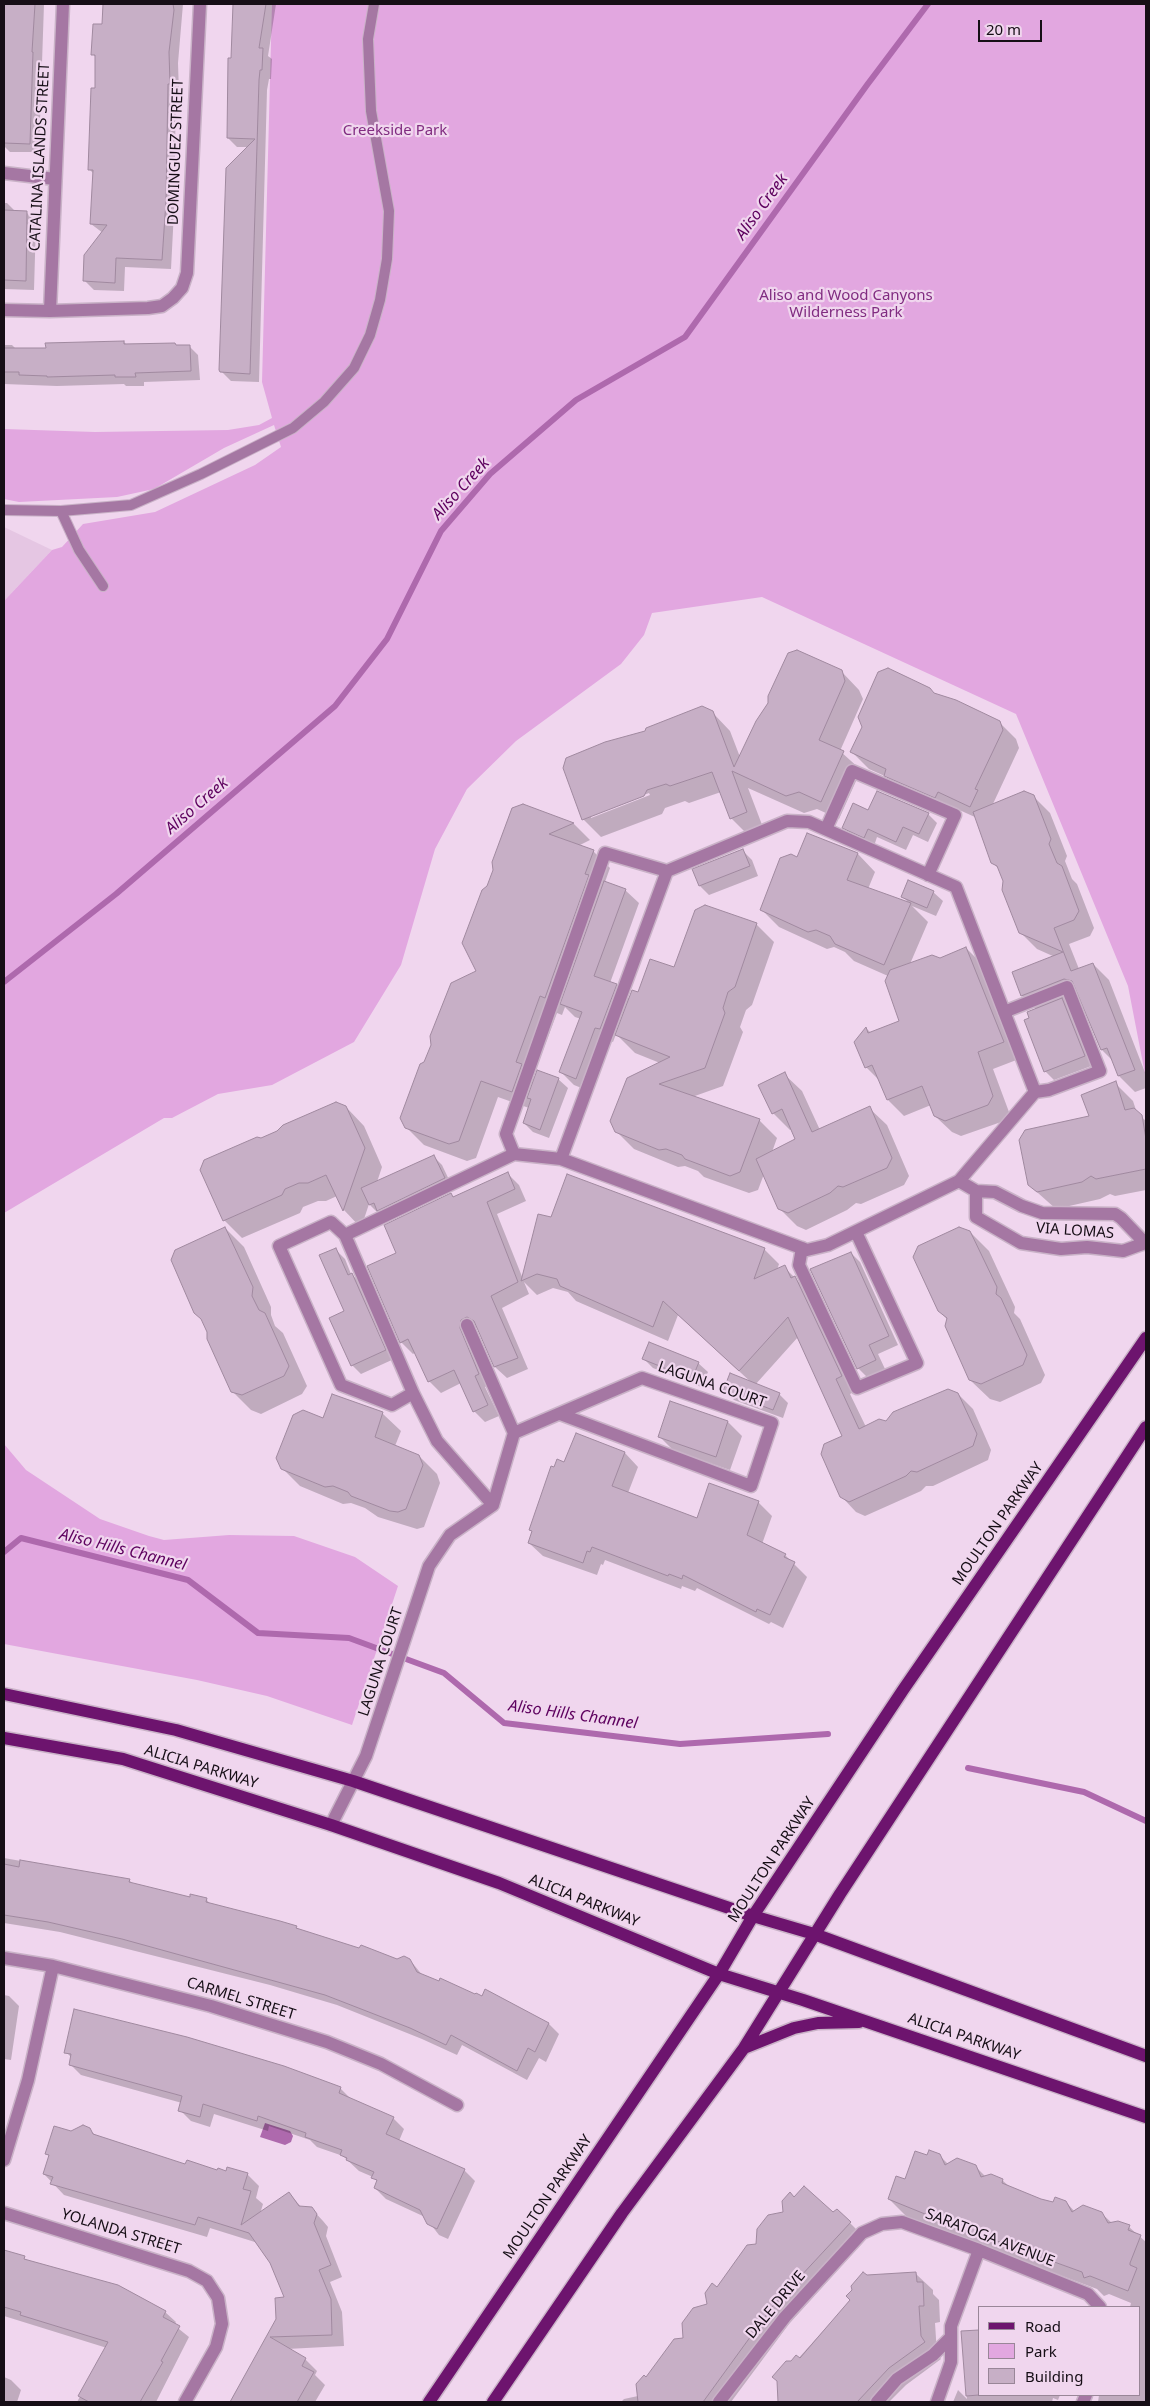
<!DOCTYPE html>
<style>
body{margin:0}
#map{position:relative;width:1150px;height:2406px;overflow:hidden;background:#f0d6ee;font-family:"Noto Sans",sans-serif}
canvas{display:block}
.frame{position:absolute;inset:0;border:5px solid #160e16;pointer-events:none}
.legend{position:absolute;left:978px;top:2306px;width:162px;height:90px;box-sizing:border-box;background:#f0d6ee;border:1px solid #998698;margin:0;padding:6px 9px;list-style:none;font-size:15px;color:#160e16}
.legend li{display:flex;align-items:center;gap:10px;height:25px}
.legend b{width:25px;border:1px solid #998698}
.scale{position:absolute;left:978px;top:20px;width:64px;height:22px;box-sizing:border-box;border:2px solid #160e16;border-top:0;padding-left:6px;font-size:15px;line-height:18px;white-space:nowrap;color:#160e16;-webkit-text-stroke:4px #f0d6ee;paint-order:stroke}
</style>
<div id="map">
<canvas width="1150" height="2406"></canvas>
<div class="frame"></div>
<ul class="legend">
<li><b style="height:6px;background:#6d146e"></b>Road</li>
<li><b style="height:14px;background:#e2a7e0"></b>Park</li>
<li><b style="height:14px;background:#c7afc6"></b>Building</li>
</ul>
<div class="scale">20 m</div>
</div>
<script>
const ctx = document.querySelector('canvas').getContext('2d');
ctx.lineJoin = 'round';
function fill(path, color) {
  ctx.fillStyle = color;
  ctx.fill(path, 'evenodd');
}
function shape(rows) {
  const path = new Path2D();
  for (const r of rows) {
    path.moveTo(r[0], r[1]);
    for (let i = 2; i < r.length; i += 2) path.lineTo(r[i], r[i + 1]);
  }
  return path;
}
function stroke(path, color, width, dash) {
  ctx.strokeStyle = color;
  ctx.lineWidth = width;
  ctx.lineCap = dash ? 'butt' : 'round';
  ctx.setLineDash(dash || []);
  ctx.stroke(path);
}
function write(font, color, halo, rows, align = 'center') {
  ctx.font = font + ' "Noto Sans",sans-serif';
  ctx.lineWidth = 4.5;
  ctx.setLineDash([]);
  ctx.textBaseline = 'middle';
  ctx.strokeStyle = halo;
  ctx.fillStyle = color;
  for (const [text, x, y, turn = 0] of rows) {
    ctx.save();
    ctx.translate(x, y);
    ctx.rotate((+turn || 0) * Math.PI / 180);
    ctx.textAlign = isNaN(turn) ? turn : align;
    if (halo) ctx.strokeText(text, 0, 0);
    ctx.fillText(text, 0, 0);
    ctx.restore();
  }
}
const built = shape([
 [4,527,52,550,4,601]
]);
const green = shape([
 [272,4,1146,4,1146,1079,1128,986,1016,714,762,597,652,613,644,635,621,664,516,741,467,789,435,849,401,965,354,1042,272,1085,218,1094,172,1118,164,1118,4,1213,4,601,52,550,62,547,83,524,155,512,255,465,281,447,274,425,224,448,154,489,117,497,19,502,4,499,4,429,95,432,228,430,259,425,272,418,262,382],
 [4,1444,26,1470,100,1519,149,1536,164,1540,229,1535,294,1536,355,1557,398,1586,352,1725,267,1696,197,1680,4,1644]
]);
const water = shape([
 [265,2123,290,2131,293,2136,291,2142,285,2145,260,2137]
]);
const shadow = shape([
 [4,4,44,4,39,152,10,152,4,146],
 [104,4,183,4,178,63,179,93,176,93,174,211,171,269,125,267,124,291,94,290,85,281,103,233,91,224,94,174,89,169,96,89,96,58,93,54,103,26],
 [235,4,276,4,268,56,272,59,271,79,269,79,267,90,259,382,231,381,222,372,223,255,227,169,249,147,237,147,228,138],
 [4,203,7,203,16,212,27,213,36,222,34,290,4,289],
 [124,342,127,345,175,344,177,346,189,346,198,355,200,380,144,382,144,386,126,386,124,384,57,386,4,384,4,345,12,345,16,349,47,349],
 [841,671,859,690,863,699,840,751,861,770,839,819,817,809,804,813,748,788,764,830,749,836,731,818,721,792,689,803,685,801,665,808,662,814,601,837,583,819,712,712,730,731,740,757],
 [649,793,650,795,591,818,591,815],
 [935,695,999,722,1016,739,1019,748,992,806,1033,796,1050,813,1067,856,1065,861,1072,879,1077,884,1094,928,1090,936,1069,944,1079,969,1093,964,1109,980,1146,1075,1146,1088,1135,1092,1119,1076,1114,1062,1102,1050,1079,996,1065,1002,1071,1008,1094,1065,1054,1080,1045,1071,1031,1019,1036,1009,1022,996,1013,973,1055,957,1037,949,1020,932,1000,870,992,862,977,818,955,808,952,814,902,792,887,777,869,769,852,752],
 [523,805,574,824,590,840,578,846,593,851,610,868,605,882,625,890,639,903,610,983,616,985,630,999,675,969,756,924,774,942,752,1005,746,1010,740,1027,743,1032,723,1086,692,1097,759,1120,777,1138,772,1152,797,1140,792,1129,790,1130,773,1113,784,1074,802,1091,820,1130,869,1108,887,1125,909,1176,904,1185,861,1204,856,1203,847,1210,806,1230,797,1226,779,1208,764,1174,758,1190,749,1193,704,1177,698,1171,685,1166,678,1167,634,1149,616,1131,660,1063,635,1053,616,1034,613,1042,608,1040,589,1091,574,1085,561,1072,581,1019,575,1017,565,1007,562,1015,557,1013,533,1077,535,1079,558,1079,568,1088,549,1138,533,1132,524,1123,529,1108,498,1097,476,1158,467,1161,424,1145,406,1127,425,1063,478,971,488,887],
 [869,812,928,814,937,823,928,842,913,835,906,850,877,837,874,846,853,837,844,828],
 [743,851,752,860,758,876,709,895,700,886],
 [858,854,875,872,868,889,911,905,903,897,933,892,943,901,936,916,912,906,928,922,910,964,940,959,966,948,982,964,1019,1059,993,1069,1009,1112,1004,1121,961,1136,952,1132,935,1116,931,1105,904,1116,888,1100,879,1080,866,1067,866,1028,871,1033,901,1022,888,976,854,961,845,952,834,947,827,949,779,927,761,909,798,858],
 [1115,1083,1133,1101,1137,1113,1146,1121,1146,1190,1115,1196,1110,1194,1100,1199,1056,1209,1029,1185,1091,1116],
 [346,1107,364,1126,382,1167,377,1182,434,1157,442,1165,452,1186,378,1213,369,1204,361,1228,344,1210,337,1196,326,1201,318,1201,303,1207,300,1213,242,1238,224,1220,261,1139],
 [508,1174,519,1185,526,1201,497,1214,523,1279,552,1218,764,1249,779,1264,777,1270,784,1267,810,1293,856,1391,850,1394,866,1427,886,1422,958,1394,973,1409,991,1450,988,1460,933,1486,926,1486,921,1491,865,1516,856,1512,841,1496,844,1436,798,1337,755,1385,779,1394,788,1403,783,1418,734,1400,725,1390,753,1384,678,1315,668,1341,576,1301,568,1292,553,1288,537,1295,524,1282,529,1294,502,1308,528,1369,507,1378,495,1367,478,1329,476,1328,470,1337,490,1385,485,1387,499,1416,485,1422,474,1411,461,1383,441,1393,429,1381,416,1352,413,1354,401,1342,369,1267,398,1253,451,1195,455,1198],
 [225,1228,244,1247,271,1307,271,1315,275,1326,283,1333,307,1386,302,1394,261,1414,251,1410,232,1391,208,1332],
 [970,1232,989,1251,1015,1307,1014,1313,1020,1319,1045,1375,1041,1383,1000,1402,990,1399,970,1380,948,1320,939,1311],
 [335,1249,345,1259,351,1274,361,1283,394,1359,361,1374,352,1365],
 [851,1253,860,1262,898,1345,878,1354,885,1369,867,1377,858,1368],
 [644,1359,698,1363,708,1372,701,1387,653,1368],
 [333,1396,383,1414,401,1431,395,1446,419,1456,437,1474,440,1483,424,1527,417,1529,378,1517,365,1508,351,1503,343,1504,300,1486,282,1468,324,1420],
 [728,1422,742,1436,730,1470,674,1451,660,1437],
 [576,1434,625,1453,638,1467,628,1493,698,1520,710,1485,759,1503,772,1516,762,1544,785,1555,807,1577,783,1628,771,1622,769,1624,697,1588,695,1591,682,1586,681,1589,605,1560,603,1565,601,1564,597,1575,543,1556,529,1543,533,1532,531,1530,554,1468,565,1463],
 [4,1858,129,1880,134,1885,190,1899,206,1899,211,1905,296,1927,300,1931,397,1961,410,1960,423,1976,549,2024,559,2034,546,2062,539,2058,527,2080,462,2045,457,2055,422,2039,337,2005,270,1985,60,1932,4,1923],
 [4,1995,9,1996,19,2006,11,2060,4,2059],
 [66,2052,340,2088,351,2099,393,2118,404,2129,399,2141,464,2170,475,2181,448,2239,439,2235,425,2217,386,2199,375,2188,378,2182,373,2177,359,2171,343,2156,317,2147,310,2140,269,2126,268,2131,214,2114,210,2127,191,2121,180,2110,182,2103,81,2075,70,2064,72,2058],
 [89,2129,97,2137,186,2166,247,2174,259,2186,256,2198,263,2204,260,2214,289,2193,302,2208,311,2208,323,2221,328,2227,326,2236,342,2277,330,2282,342,2312,344,2346,287,2349,305,2359,317,2371,315,2375,325,2385,315,2402,230,2402,278,2320,286,2299,271,2262,258,2243,210,2228,207,2237,64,2195,44,2174,50,2157,47,2154,71,2133],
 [939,2155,949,2165,975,2166,986,2177,1002,2180,1011,2188,1041,2200,1054,2203,1066,2202,1075,2212,1101,2213,1112,2223,1129,2227,1146,2242,1146,2402,1098,2402,1099,2395,1139,2395,1139,2307,1130,2307,1131,2303,1109,2294,1104,2296,1097,2289,1054,2273,1051,2277,1042,2268,1002,2255,908,2218,889,2199,927,2156],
 [794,2198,833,2214,837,2210,866,2239,789,2324,731,2402,621,2402,624,2399,638,2396,646,2378,684,2339,718,2289,757,2245],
 [4,2251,165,2312,176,2322,174,2325,189,2337,156,2402,77,2402,107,2348,4,2316],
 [916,2274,933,2290,933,2294,939,2300,940,2322,935,2323,937,2354,941,2359,906,2385,889,2402,779,2402,778,2381,851,2300,867,2276],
 [962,2332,979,2395,1060,2395,1058,2400,1053,2398,1052,2402,953,2402,958,2390,967,2399],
 [4,2377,11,2380,21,2390,17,2402,4,2402]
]);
const stream = shape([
 [4,982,116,894,335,706,387,639,441,531,490,474,576,400,685,337,867,85,928,4],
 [4,1552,21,1538,188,1580,258,1633,349,1638,444,1673,504,1723,680,1744,828,1734],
 [968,1768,1084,1792,1146,1821]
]);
const building = shape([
 [4,4,35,4,32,52,33,52,30,144,4,143,4,4],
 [103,4,173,4,174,10,169,52,170,84,168,84,166,201,162,260,116,258,115,283,83,281,84,255,107,225,90,224,93,170,88,170,91,88,95,88,95,55,91,55,93,24,102,24,103,4],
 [233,4,266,4,259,48,263,48,262,70,260,70,259,80,250,374,220,372,219,370,226,168,255,139,227,138,228,58,231,58,233,4],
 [4,210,27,211,26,281,4,280,4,210],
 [124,341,124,344,175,343,176,345,190,345,191,371,135,373,136,377,115,377,115,375,47,377,47,376,19,375,19,372,4,372,4,348,46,348,45,343,124,341],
 [797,650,842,670,845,681,819,740,844,751,821,802,799,792,786,796,732,771,747,812,730,819,712,772,670,786,666,784,647,790,644,796,582,820,563,768,566,758,605,742,645,731,646,728,702,706,713,711,734,767,756,721,768,703,768,696,788,653,797,650],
 [888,668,930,688,934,693,956,700,1000,721,1003,730,975,789,978,790,970,807,938,792,935,798,884,776,886,769,850,752,862,727,858,717,878,672,888,668],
 [877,791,929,813,919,834,903,827,896,842,868,829,864,838,842,828,853,803,868,810,877,791],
 [1024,791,1034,795,1051,839,1049,844,1057,863,1062,866,1079,911,1074,920,1054,928,1071,971,1093,963,1135,1070,1118,1076,1107,1048,1101,1050,1072,981,1064,979,1021,996,1012,972,1063,952,1019,933,1002,890,1003,881,997,866,991,863,973,812,1024,791],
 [523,804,574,823,549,834,594,850,585,874,589,875,545,998,540,996,516,1062,522,1064,512,1092,481,1081,459,1141,449,1144,405,1128,400,1118,420,1064,424,1062,431,1045,430,1036,451,983,476,971,462,943,482,890,487,886,493,870,492,862,512,808,523,804],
 [807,833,858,853,847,880,911,903,884,965,835,944,830,936,816,930,808,932,760,910,780,858,791,854,797,857,807,833],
 [743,849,750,866,699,886,692,869,743,849],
 [908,880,934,891,927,908,901,897,908,880],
 [604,881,626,889,594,976,617,984,600,1029,595,1028,576,1079,559,1072,582,1012,560,1004,604,881],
 [705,905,757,923,735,987,728,992,723,1008,725,1013,705,1068,659,1084,760,1119,740,1172,730,1176,685,1159,682,1155,666,1149,659,1150,615,1132,610,1121,627,1078,670,1057,615,1035,632,990,638,992,650,959,674,967,695,910,705,905],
 [966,947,1004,1042,978,1052,993,1096,988,1105,945,1121,934,1116,922,1086,887,1100,872,1065,865,1068,854,1042,866,1027,868,1033,899,1021,885,981,890,970,932,955,940,958,966,947],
 [1062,998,1085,1056,1044,1072,1024,1020,1029,1018,1027,1012,1062,998],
 [537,1070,559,1078,540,1130,523,1123,531,1099,527,1098,537,1070],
 [785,1072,812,1132,870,1106,892,1158,887,1168,843,1187,838,1186,830,1193,788,1213,778,1209,756,1159,795,1139,782,1109,772,1114,758,1085,785,1072],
 [1116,1081,1125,1110,1134,1108,1142,1115,1146,1139,1146,1169,1096,1179,1091,1176,1082,1182,1037,1192,1028,1185,1019,1140,1025,1130,1089,1116,1081,1095,1116,1081],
 [336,1102,346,1106,365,1148,343,1211,326,1175,308,1183,299,1183,285,1189,282,1195,223,1221,200,1170,204,1160,257,1137,261,1138,277,1131,283,1125,336,1102],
 [434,1155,445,1178,377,1211,374,1203,369,1205,361,1188,434,1155],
 [508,1172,515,1189,487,1202,518,1282,491,1296,518,1358,494,1367,474,1321,467,1317,461,1320,460,1328,479,1374,475,1376,488,1405,473,1412,454,1370,428,1382,408,1339,400,1343,367,1266,396,1253,384,1225,451,1193,453,1197,508,1172],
 [567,1174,765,1248,754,1279,785,1265,791,1278,795,1276,842,1376,836,1379,859,1429,879,1419,886,1421,893,1412,948,1389,958,1393,977,1434,973,1446,917,1472,911,1471,906,1476,849,1502,840,1497,821,1454,824,1444,842,1436,788,1317,739,1371,663,1301,653,1327,560,1286,557,1279,537,1274,521,1281,538,1214,551,1217,567,1174],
 [225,1227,253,1287,252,1296,259,1310,265,1313,289,1366,284,1376,242,1395,231,1392,207,1339,207,1332,201,1319,194,1313,171,1260,175,1250,225,1227],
 [959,1227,970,1231,997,1287,996,1294,1001,1298,1027,1355,1023,1365,981,1384,969,1380,945,1326,947,1318,938,1311,913,1257,918,1246,959,1227],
 [336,1248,348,1275,352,1273,386,1350,351,1366,329,1318,344,1311,319,1255,336,1248],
 [851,1252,889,1336,869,1345,876,1360,857,1369,810,1269,851,1252],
 [649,1342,699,1362,692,1379,642,1359,649,1342],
 [730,1373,780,1393,773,1410,723,1391,730,1373],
 [332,1394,383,1412,375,1437,419,1455,423,1465,406,1509,398,1512,390,1511,351,1496,348,1492,333,1486,325,1487,281,1469,276,1458,293,1415,303,1410,323,1418,332,1394],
 [670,1401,728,1421,716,1457,658,1437,670,1401],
 [576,1433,625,1452,612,1486,697,1518,709,1483,759,1501,747,1535,786,1554,784,1557,795,1562,770,1615,757,1609,756,1612,683,1575,682,1579,669,1574,668,1576,592,1547,590,1552,587,1551,583,1563,528,1543,532,1531,529,1530,551,1466,554,1467,557,1459,564,1462,576,1433],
 [20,1860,130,1879,129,1882,190,1897,190,1894,207,1898,206,1902,280,1921,297,1926,296,1928,359,1948,361,1945,397,1959,404,1956,410,1959,417,1972,439,1981,440,1978,475,1994,476,1993,482,1996,485,1989,549,2023,535,2052,528,2048,517,2071,451,2035,446,2045,410,2028,325,1995,122,1939,48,1922,4,1915,4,1864,19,1867,20,1860],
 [74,2009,187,2037,284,2066,341,2087,339,2093,394,2117,386,2134,465,2169,437,2229,427,2224,420,2210,374,2188,377,2180,371,2178,374,2172,346,2160,347,2158,340,2155,342,2150,305,2137,306,2133,258,2116,257,2121,203,2104,200,2117,178,2111,182,2096,69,2065,71,2054,64,2053,74,2009],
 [83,2125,90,2128,93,2134,185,2164,187,2160,217,2170,218,2168,226,2171,227,2167,248,2173,243,2189,251,2191,241,2225,289,2192,299,2206,312,2207,317,2214,314,2223,331,2265,319,2270,331,2299,332,2335,270,2337,306,2358,302,2366,314,2372,297,2402,230,2402,276,2319,275,2298,284,2297,270,2263,249,2233,198,2217,195,2225,50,2184,53,2177,43,2174,49,2155,45,2154,54,2126,71,2131,83,2125],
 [929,2150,940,2154,945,2165,957,2158,976,2165,981,2177,991,2174,1003,2179,1002,2183,1041,2199,1053,2202,1055,2197,1066,2201,1072,2212,1083,2205,1102,2212,1108,2223,1118,2221,1130,2225,1128,2230,1141,2235,1130,2263,1130,2265,1137,2268,1128,2291,1090,2276,1084,2278,1082,2272,1035,2255,1031,2259,1026,2251,962,2229,888,2199,896,2176,905,2179,915,2151,927,2155,929,2150],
 [804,2186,833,2212,837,2209,851,2222,772,2307,703,2402,638,2402,636,2384,644,2375,646,2377,674,2339,683,2338,682,2323,693,2308,707,2304,705,2293,712,2283,717,2287,747,2245,756,2244,757,2229,768,2215,783,2212,782,2201,790,2192,794,2197,804,2186],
 [4,2250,25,2256,24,2259,118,2285,166,2311,163,2317,180,2326,161,2361,163,2362,140,2402,89,2402,78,2396,108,2342,20,2315,21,2312,4,2307,4,2250],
 [863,2272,867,2275,916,2272,917,2282,923,2282,924,2306,919,2306,921,2336,925,2342,889,2368,857,2402,778,2402,777,2381,772,2377,786,2361,791,2361,796,2355,800,2358,850,2300,846,2296,852,2290,851,2286,863,2272],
 [979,2330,979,2395,966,2396,961,2331,979,2330]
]);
const service = shape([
 [4,510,61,511,131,505,201,474,293,428,324,402,354,368,370,335,380,300,387,259,389,211,371,111,368,39,374,4],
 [61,511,79,550,103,586]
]);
const minor = shape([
 [4,173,55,179],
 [4,310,50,311,148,308,162,306,173,298,182,288,187,273,200,4],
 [50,311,63,4],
 [787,821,809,822,956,887,1035,1092,959,1181,828,1245,807,1250,561,1159,514,1154,506,1134,605,853,667,871,787,821],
 [826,829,852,771,955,815,928,875],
 [1004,1012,1067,987,1100,1071,1049,1090,1035,1092],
 [561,1159,667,871],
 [345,1235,413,1393,437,1441,493,1505],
 [802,1248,799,1265,857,1388,917,1363,856,1232],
 [467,1325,514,1433],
 [413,1393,392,1405,341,1385,279,1246,331,1222,345,1235,514,1154],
 [331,1825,366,1756,429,1566,450,1535,493,1505,514,1433,642,1378,772,1423,751,1486,560,1414],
 [4,1958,53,1966,211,2006,327,2042,381,2064,457,2105],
 [4,2160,28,2080,53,1966],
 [4,2213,189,2271,207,2281,218,2298,222,2324,216,2347,185,2402],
 [719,2402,785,2317,862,2233,882,2224,902,2222,979,2250,1088,2294,1100,2307],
 [877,2402,897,2379,933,2355,949,2339],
 [937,2402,951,2362,951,2326,979,2250],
 [1083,2402,1086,2395]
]);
const tertiary = shape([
 [959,1181,976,1191,995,1192,1022,1206,1042,1213,1115,1214,1121,1218,1146,1244],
 [976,1191,976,1217,1021,1243,1061,1249,1087,1247,1123,1251,1145,1243]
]);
const primary = shape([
 [4,1694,176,1730,353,1781,753,1916,814,1934,1146,2056],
 [4,1738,123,1759,331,1825,499,1883,719,1974,803,2000,1146,2117],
 [744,2048,794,2028,818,2023,859,2022],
 [429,2402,719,1974,753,1916,903,1690,1146,1338],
 [493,2402,622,2213,744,2048,840,1894,1146,1427]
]);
const parkNames = [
 ["Creekside Park",395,131],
 ["Aliso and Wood Canyons",846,296],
 ["Wilderness Park",846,313]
];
const streetNames = [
 ["DOMINGUEZ STREET",176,152,-88],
 ["CATALINA ISLANDS STREET",40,157,-87],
 ["VIA LOMAS",1075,1231,4],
 ["LAGUNA COURT",712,1385,19],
 ["MOULTON PARKWAY",998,1524,-55],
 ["LAGUNA COURT",381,1662,-72],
 ["ALICIA PARKWAY",201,1767,17],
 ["MOULTON PARKWAY",772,1860,-57],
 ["ALICIA PARKWAY",584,1901,22],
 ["CARMEL STREET",241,1999,17],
 ["ALICIA PARKWAY",964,2037,19],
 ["MOULTON PARKWAY",548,2197,-56],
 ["YOLANDA STREET",121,2232,17],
 ["SARATOGA AVENUE",990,2238,21],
 ["DALE DRIVE",776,2305,-50]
];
const waterNames = [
 ["Aliso Creek",762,207,-54],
 ["Aliso Creek",461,489,-48],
 ["Aliso Creek",197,806,-41],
 ["Aliso Hills Channel",123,1550,14],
 ["Aliso Hills Channel",573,1715,8]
];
fill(built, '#e5c6e3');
fill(green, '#e2a7e0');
fill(water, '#ae69ad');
fill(shadow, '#0003');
stroke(stream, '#ae69ad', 6);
fill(building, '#c7afc6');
stroke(building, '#a0899f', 1);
stroke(service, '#c9b2c7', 12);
stroke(minor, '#c9b2c7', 15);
stroke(tertiary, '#c9b2c7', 15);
stroke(primary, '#c9b2c7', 15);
stroke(service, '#a577a3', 10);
stroke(minor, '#a577a3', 12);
stroke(tertiary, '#a577a3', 12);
stroke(primary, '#6d146e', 12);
write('15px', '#812c81', '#f0d6ee', parkNames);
write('15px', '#160e16', '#f0d6ee', streetNames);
write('italic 16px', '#5d005e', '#f0d6ee', waterNames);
</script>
